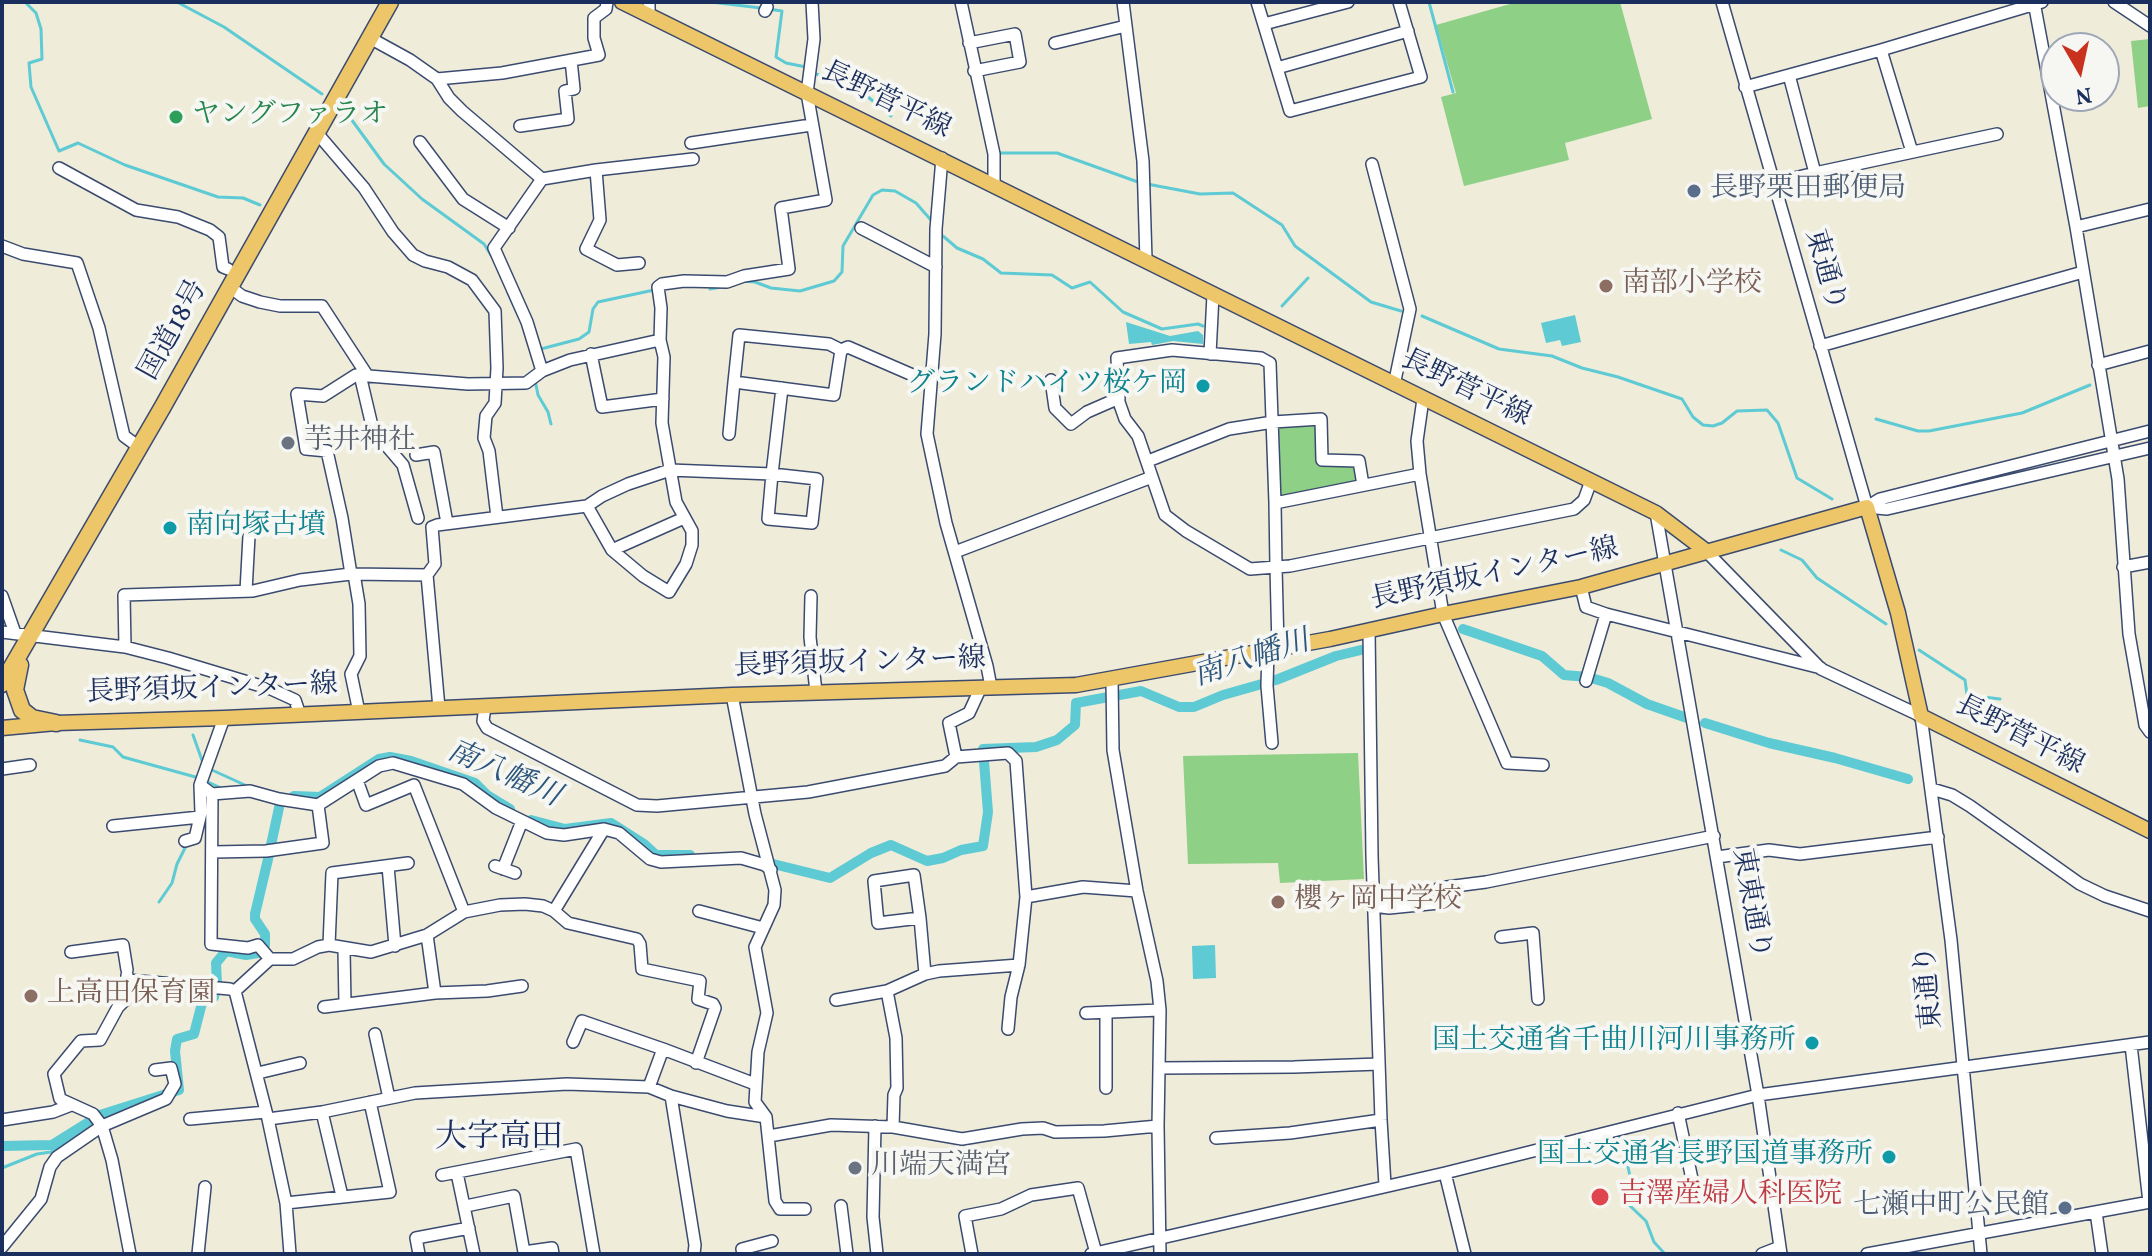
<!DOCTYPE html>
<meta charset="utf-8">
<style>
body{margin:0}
#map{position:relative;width:2152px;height:1256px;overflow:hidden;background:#efecd9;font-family:Vollkorn,serif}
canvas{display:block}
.frame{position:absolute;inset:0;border:4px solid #1b2f5e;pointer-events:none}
.north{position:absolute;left:2040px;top:32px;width:80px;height:80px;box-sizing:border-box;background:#f6f6f2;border:2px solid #9ea6b7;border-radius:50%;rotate:171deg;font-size:22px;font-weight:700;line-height:32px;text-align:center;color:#1b2f5e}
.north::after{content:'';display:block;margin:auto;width:28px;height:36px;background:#c8321e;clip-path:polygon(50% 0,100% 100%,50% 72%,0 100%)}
</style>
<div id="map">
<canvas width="2152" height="1256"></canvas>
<div class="frame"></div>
<div class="north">N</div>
</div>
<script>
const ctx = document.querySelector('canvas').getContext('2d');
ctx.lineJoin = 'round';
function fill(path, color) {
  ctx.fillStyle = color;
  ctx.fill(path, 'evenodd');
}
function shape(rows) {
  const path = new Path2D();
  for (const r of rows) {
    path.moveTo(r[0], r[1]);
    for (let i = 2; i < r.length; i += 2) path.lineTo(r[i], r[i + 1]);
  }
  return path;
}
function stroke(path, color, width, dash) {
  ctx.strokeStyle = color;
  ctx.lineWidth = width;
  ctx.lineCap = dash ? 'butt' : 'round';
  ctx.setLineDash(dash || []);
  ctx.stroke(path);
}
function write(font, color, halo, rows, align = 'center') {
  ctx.font = font + ' Vollkorn,"Noto Serif JP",serif';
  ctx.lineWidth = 8;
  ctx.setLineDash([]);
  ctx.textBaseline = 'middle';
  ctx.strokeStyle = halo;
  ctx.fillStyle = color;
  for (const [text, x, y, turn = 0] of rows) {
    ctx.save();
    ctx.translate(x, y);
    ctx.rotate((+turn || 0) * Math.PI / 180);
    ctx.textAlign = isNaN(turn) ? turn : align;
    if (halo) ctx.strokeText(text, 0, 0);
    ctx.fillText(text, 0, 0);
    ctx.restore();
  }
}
const green = shape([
 [1517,2,1620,2,1652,119,1565,143,1569,160,1464,186,1441,97,1456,93,1436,25],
 [2150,39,2150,106,2138,108,2131,41],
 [1316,422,1317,464,1355,464,1358,484,1280,498,1277,425],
 [1358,753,1364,879,1280,883,1278,863,1188,864,1183,756]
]);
const water = shape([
 [1575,315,1581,342,1562,346,1560,340,1546,343,1541,323],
 [1126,322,1170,336,1198,331,1203,335,1203,344,1173,341,1152,345,1151,342,1129,344],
 [1215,945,1216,978,1193,979,1192,946]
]);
const stream = shape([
 [25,2,36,13,41,29,42,59,29,63,31,87,59,151,78,143,125,165,218,197,243,198,260,205],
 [177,2,224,27,322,94],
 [711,2,761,8],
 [1429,2,1453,92],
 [768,9,782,11,776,57,786,63,806,67],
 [816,74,856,87,891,116],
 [343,108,384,164,422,199,484,244,494,260],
 [1000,153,1057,153,1138,182],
 [1147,184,1200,194,1233,193,1282,225,1295,246,1371,302,1401,311],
 [943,236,957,248,983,259,1001,273,1052,275,1072,288,1090,282,1123,312,1162,329,1198,324,1203,326],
 [743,281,755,282,771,288,800,291,834,281,842,272,843,246,873,195,882,190,895,191,916,203,930,219],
 [710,289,721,287],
 [508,293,518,315],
 [1282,306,1308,278],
 [1422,316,1499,349,1552,356,1582,368,1618,377,1682,399,1693,417,1703,425,1713,426,1722,423,1737,411,1767,410,1778,423,1797,478,1832,499],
 [537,350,579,339,589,332,593,309,598,302,654,290],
 [535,380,538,395,548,412,551,424],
 [1876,419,1918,431,1929,431,2022,413,2090,385],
 [1781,550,1802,560,1817,578,1886,624],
 [1919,650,1965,680,1967,695,2000,699],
 [193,735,203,763],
 [80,740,113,747,123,757,199,778],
 [212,770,247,786],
 [208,782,223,789],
 [159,902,172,883,177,864,187,844],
 [1619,1136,1629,1149,1627,1163,1631,1180,1626,1193,1627,1203,1646,1221,1654,1242,1665,1254],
 [2,1168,37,1154,51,1152,108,1118]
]);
const canal = shape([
 [1463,629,1542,656,1564,675,1588,677,1608,683,1647,704,1687,718],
 [1705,723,1769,743,1835,758,1908,779],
 [294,796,320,797,379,759,390,757,411,761,475,783,487,795,510,809],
 [531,820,565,829,611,823,644,844,656,855,690,855],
 [271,845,280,803],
 [761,861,830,878,871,853,891,845,927,861,943,858,961,850,983,846,988,812,983,749,1036,747,1057,740,1075,725,1076,703,1141,691,1179,707,1194,707,1223,695,1276,680,1336,656,1361,650],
 [265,945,265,934,255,919,255,914,269,855],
 [217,984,216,963,226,951,246,955,258,953],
 [2,1146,52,1145,100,1115,179,1090,175,1051,177,1039,194,1034,203,999,214,997,215,992]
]);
const minor = shape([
 [961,2,994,154,994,184],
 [1123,2,1143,161,1146,260],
 [1257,2,1290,111,1421,77,1399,2],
 [1722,2,1867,507],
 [2034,2,2076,227,2118,479,2129,634,2145,725,2150,732],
 [2114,2,2150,26],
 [765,11,767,7],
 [649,15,649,2],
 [1264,24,1348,2],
 [370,38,410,60,437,79,449,98,462,111,542,179,494,248,527,322,542,371],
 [969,43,1015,34,1020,62,974,71],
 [1055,43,1126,26],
 [1881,50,1912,152],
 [1277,68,1408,31],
 [1789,75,1815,173,1997,134],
 [437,79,502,73,599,55,594,38,594,18,606,9,607,2],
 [1745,87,1881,50,2042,2],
 [520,126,568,119,565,91,574,89,571,60],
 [317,133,364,188,393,232,413,255,425,261,448,267,472,280,495,311,497,368,495,403,486,416,484,438,489,451,497,517],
 [420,142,463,199,509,228],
 [691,143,811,125],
 [942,158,936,229,935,334,927,434,946,523,987,666,991,687],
 [1372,164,1410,309,1394,385],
 [59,168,136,210,178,217,210,230,219,237,223,267,228,269],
 [596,170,600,220,586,249,617,265,639,263],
 [542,179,596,170,693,159],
 [1773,183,1815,173],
 [2076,227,2150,209],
 [861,228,936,267],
 [2,246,23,254,77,263,99,328,124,436,139,447],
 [230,287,242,296,260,302,280,306,322,306,367,375],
 [1820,346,2083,272],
 [841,350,829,344,739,335,734,382,834,395,841,350,848,347,931,383],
 [591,354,602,407,663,399],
 [1210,354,1213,295],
 [2098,365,2150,351],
 [360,375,373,430,403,465,418,518],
 [1051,380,1055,408,1071,424,1087,412,1119,398],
 [1423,399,1417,441,1420,474,1443,614,1507,763,1543,765],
 [729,434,734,382],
 [416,455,434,452,447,523],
 [1148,461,1229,429,1273,422,1321,419,1322,460,1359,461,1363,485],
 [772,474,817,479,812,523,768,519,772,474],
 [1275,503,1420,474],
 [587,506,612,550,643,576,669,592,686,564,692,545,692,531,676,502,662,423,664,357,660,340,661,308,658,287,662,284,684,281,727,282,744,276,789,269,781,208,826,200,807,93,814,39,812,2],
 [1867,507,1880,499,2150,431],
 [1867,507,1887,509,2150,448],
 [1656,513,1758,1095,1781,1254],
 [612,550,684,518],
 [1706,551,1821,669,1921,716,1951,940,1981,1254],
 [955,552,1152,477],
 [2123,567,2150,562],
 [351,574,342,518,327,451,306,449,297,394,323,396,356,375,468,384,526,383,542,371,570,360,660,340],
 [354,574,359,604,360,656,351,674,359,712],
 [427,575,439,708],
 [1581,587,1586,607,1606,614,1821,668],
 [246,591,249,536],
 [2,596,15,633],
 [811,596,810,637,816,692],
 [1369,630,1372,856,1381,1120,1385,1185],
 [2,632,125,647,168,658,271,689,295,700,300,715],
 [125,647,124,595,253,591,300,580,351,574,427,575,435,564,432,527,437,525,587,506,602,496,628,484,670,470,772,474,782,388],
 [1278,648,1276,567,1275,503,1270,363,1261,358,1172,350,1117,358,1119,402,1125,419,1138,436,1165,515,1186,531,1250,569,1276,567,1290,566,1574,509,1584,500,1591,481],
 [1268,649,1267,686,1272,743],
 [1112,680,1113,750,1137,891,1157,981,1160,1010,1158,1126,1160,1254],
 [1586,681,1606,614],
 [981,687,969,713,949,723,956,757,1008,753,1016,761,1026,897,1019,965,1011,997,1008,1029],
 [732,695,755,814,775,890,774,905,755,947,767,1013,758,1052,755,1102,766,1117,775,1201,780,1209,805,1209],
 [485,707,483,721,487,728,637,805,657,806,808,792,945,766,956,757],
 [2,769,30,765],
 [357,780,366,805,414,785,464,912],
 [200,785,212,794,211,944,248,948,258,945,270,959,235,991],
 [1932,789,1952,795,1970,806,2080,884,2105,896,2150,911],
 [212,794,250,791,279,799,318,805,379,766,393,763,463,784,496,808,547,833,564,835,604,829],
 [113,826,200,817],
 [185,841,195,838,201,813,200,785,224,718],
 [213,852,266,851,323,843,318,805],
 [1717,857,1769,850,1800,854,1938,837],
 [388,866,395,946],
 [495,866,515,873],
 [503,869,522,821],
 [1026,897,1083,887,1137,891],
 [1374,906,1389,908,1439,903,1439,888,1486,882,1714,836],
 [554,911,604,829,619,833,650,859,661,862,741,858,765,865,771,870],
 [699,911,763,928],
 [920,918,878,923,874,881,914,875,920,918,925,974],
 [427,935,435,993],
 [1501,937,1533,933,1538,999],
 [329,945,332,873,408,863],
 [344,950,345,1004],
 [71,952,123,945,127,970],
 [270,959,293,959,318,947,329,945,371,952,427,935,464,912,500,905,525,904,543,906,554,911,568,923,637,939,640,944,642,969,700,981,698,999,713,1004,715,1008,696,1063],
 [127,975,127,998,118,1007,100,1040,81,1041,54,1074,60,1099,93,1114,102,1126,112,1160,130,1254],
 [128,980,230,989,235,991,268,1119,286,1203,290,1254],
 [836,1000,887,991],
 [324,1007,435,993,487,991,522,986],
 [1086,1013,1160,1010],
 [375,1034,389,1098],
 [573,1042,582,1021,663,1049],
 [2131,1045,2149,1202],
 [1160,1068,1294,1067,1379,1064],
 [258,1073,300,1063],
 [649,1087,663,1049,755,1084],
 [1106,1088,1106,1012],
 [671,1096,727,1111,766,1117],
 [322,1112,342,1196],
 [1678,1113,1696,1198],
 [190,1119,266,1112],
 [268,1119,322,1112,415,1093,567,1084,649,1087,671,1096,695,1245,694,1254],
 [2,1120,53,1112,71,1105],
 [875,1126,873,1217,877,1254],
 [893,1127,894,1095,897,1088,896,1038,887,991,925,974,939,971,1019,965],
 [769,1136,831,1125,893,1127,962,1139,1022,1129,1043,1128,1055,1132,1104,1131,1158,1126],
 [1216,1138,1290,1133,1381,1120],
 [457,1173,474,1254],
 [1445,1173,1465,1254],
 [442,1175,576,1149,594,1254],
 [286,1203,390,1192,370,1102],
 [466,1206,514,1196,524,1252,552,1248,553,1254],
 [841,1206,847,1254],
 [2096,1212,2102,1254],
 [2,1247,41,1199,50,1167,57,1157,102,1126,166,1099,175,1084,171,1068,155,1070],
 [198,1254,205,1187],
 [419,1254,416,1238,469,1228],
 [743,1254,742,1249,772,1241],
 [972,1254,965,1216,1001,1209,1031,1195,1078,1188,1096,1253],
 [1091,1254,1445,1173,1758,1095,2150,1042],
 [1762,1254,1780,1247],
 [1867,1254,2150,1202]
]);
const major = shape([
 [622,2,1656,513,1706,551],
 [2,728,56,723,224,718,732,695,1076,685,1330,639,1443,614,1581,587,1867,507,1898,613,1921,716,2150,831]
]);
const highway = shape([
 [20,665,15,690,22,710,32,718,56,723],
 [2,684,162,408,390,2]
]);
const markers = [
 [176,117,8,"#2e9e5b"],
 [1694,191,8,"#5c6f8a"],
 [1606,286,8,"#8d6e63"],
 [1203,386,8,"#0f9aa8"],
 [288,443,8,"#6b7280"],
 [170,528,8,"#0f9aa8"],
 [1278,902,8,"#8d6e63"],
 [31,996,8,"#8d6e63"],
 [1812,1043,8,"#0f9aa8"],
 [1889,1157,8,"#0f9aa8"],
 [855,1168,8,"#6b7280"],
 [1600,1197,10,"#e0444e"],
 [2065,1208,8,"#5c6f8a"]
];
const streetNames = [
 ["長野菅平線",885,102,26],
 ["東通り",1823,271,74],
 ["国道18号",175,331,-61],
 ["長野菅平線",1465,390,26],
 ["長野須坂インター線",1495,576,-12],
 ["長野須坂インター線",860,665,-2],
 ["長野須坂インター線",212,691,-2],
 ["長野菅平線",2019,737,27],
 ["東東通り",1749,904,80],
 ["東通り",1931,987,-95]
];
const leisureNames = [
 ["ヤングファラオ",192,117]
];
const serviceNames = [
 ["長野栗田郵便局",1710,191],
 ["七瀬中町公民館",2049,1208,"right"]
];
const educationNames = [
 ["南部小学校",1622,286],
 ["櫻ヶ岡中学校",1294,902],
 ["上高田保育園",47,996]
];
const cultureNames = [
 ["グランドハイツ桜ケ岡",1187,386],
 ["南向塚古墳",186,528,"left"],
 ["国土交通省千曲川河川事務所",1796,1043],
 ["国土交通省長野国道事務所",1873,1157]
];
const worshipNames = [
 ["芋井神社",304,443],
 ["川端天満宮",871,1168]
];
const healthNames = [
 ["吉澤産婦人科医院",1618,1197]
];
const waterNames = [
 ["南八幡川",1252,661,-18],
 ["南八幡川",503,776,24]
];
const quarterNames = [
 ["大字高田",499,1140]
];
fill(green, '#8fd087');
fill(water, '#5dcad4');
stroke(stream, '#5dcad4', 3);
stroke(canal, '#5dcad4', 10);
stroke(minor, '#3b4b70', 14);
stroke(major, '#3b4b70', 17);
stroke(highway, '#3b4b70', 19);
stroke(minor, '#fff', 11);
stroke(major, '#ecc669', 14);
stroke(highway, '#ecc669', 16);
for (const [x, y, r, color] of markers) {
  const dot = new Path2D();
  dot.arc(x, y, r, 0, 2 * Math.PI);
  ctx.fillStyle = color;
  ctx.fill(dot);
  stroke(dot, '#f6f6f2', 3);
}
write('28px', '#1b2f5e', '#f6f6f2', streetNames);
write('28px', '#27864d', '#f6f6f2', leisureNames, 'left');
write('28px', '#4e5e75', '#f6f6f2', serviceNames, 'left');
write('28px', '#785e54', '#f6f6f2', educationNames, 'left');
write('28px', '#0d838f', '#f6f6f2', cultureNames, 'right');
write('28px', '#5b616d', '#f6f6f2', worshipNames, 'left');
write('28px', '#be3a42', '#f6f6f2', healthNames, 'left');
write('italic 30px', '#2c567c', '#f6f6f2', waterNames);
write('32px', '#1b2f5e', '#f6f6f2', quarterNames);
</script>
